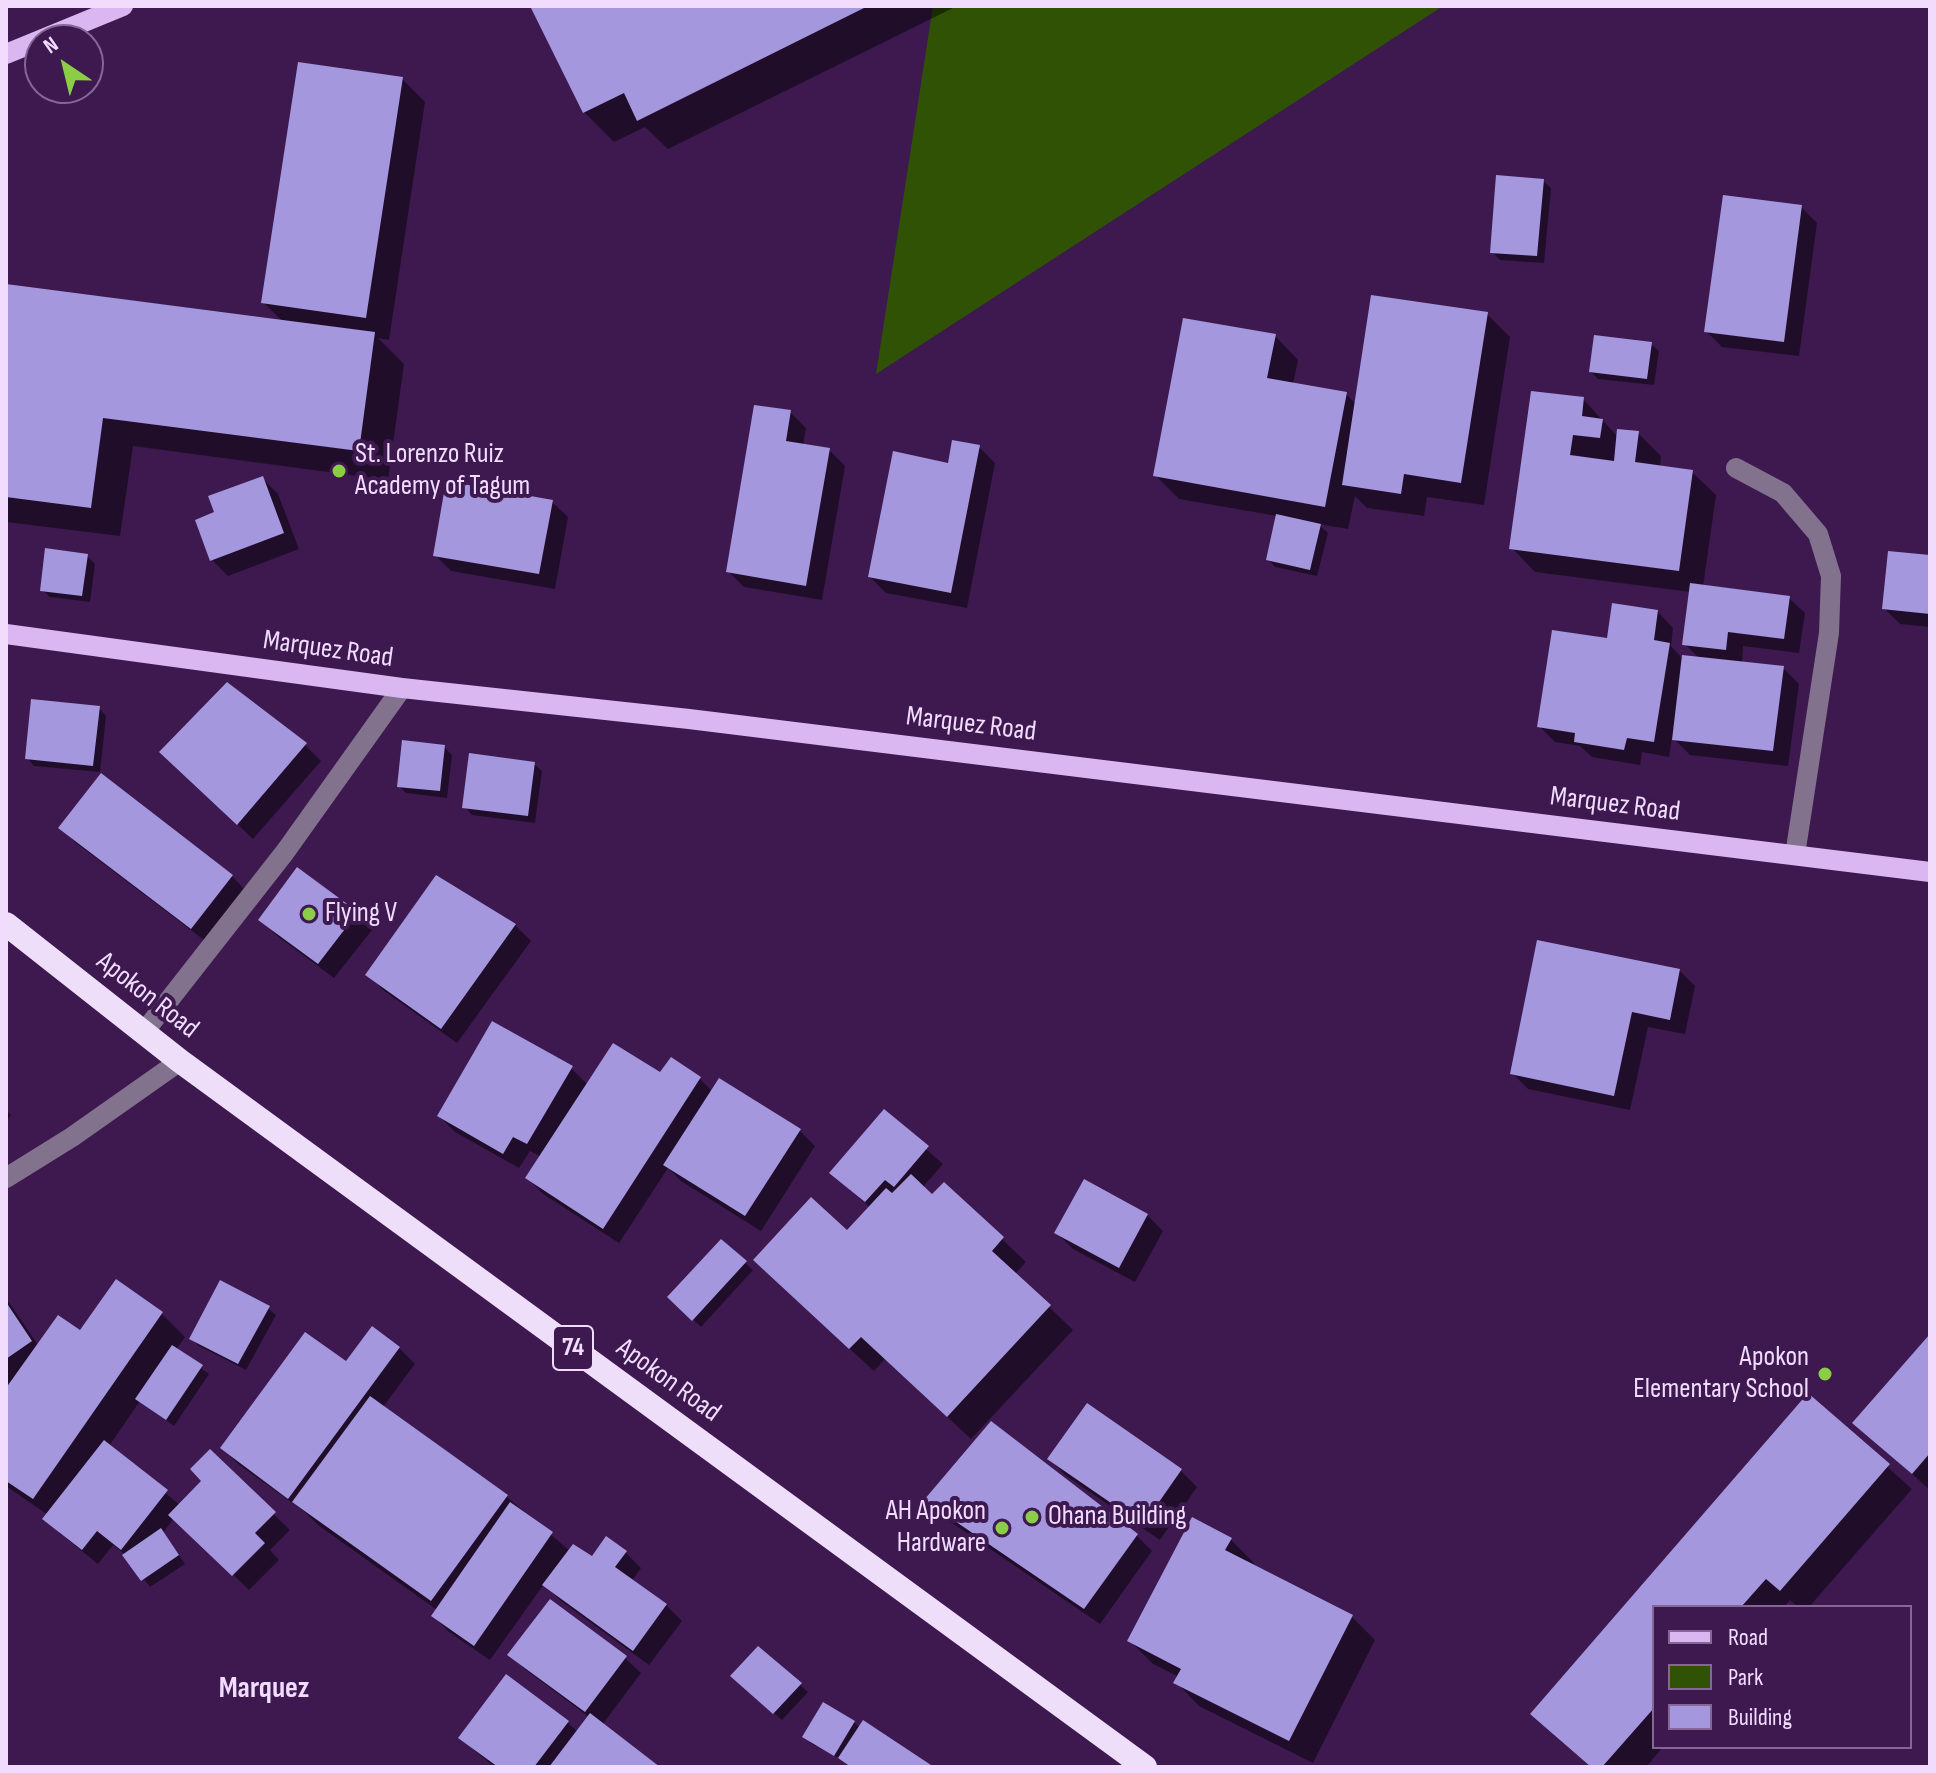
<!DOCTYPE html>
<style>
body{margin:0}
#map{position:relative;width:1936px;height:1773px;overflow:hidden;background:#3d1950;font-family:"Sofia Sans Condensed",sans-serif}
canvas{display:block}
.frame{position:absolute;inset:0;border:8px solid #f1dcfe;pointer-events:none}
.legend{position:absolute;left:1652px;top:1605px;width:260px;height:144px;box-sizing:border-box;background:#3d1950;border:2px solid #856796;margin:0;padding:10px 14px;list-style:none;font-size:24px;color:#f1dcfe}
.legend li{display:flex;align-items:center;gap:16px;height:40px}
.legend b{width:40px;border:2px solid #856796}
.north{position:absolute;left:24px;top:24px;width:80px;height:80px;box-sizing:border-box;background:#3d1950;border:2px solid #856796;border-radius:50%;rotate:325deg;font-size:22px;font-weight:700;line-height:32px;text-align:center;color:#f1dcfe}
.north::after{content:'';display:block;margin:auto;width:28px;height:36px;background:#8bce46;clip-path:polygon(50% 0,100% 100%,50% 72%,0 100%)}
</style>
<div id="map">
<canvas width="1936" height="1773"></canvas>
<div class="frame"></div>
<ul class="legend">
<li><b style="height:10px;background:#dab7f0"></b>Road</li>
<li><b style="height:22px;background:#305205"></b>Park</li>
<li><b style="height:22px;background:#a497de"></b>Building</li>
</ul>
<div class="north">N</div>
</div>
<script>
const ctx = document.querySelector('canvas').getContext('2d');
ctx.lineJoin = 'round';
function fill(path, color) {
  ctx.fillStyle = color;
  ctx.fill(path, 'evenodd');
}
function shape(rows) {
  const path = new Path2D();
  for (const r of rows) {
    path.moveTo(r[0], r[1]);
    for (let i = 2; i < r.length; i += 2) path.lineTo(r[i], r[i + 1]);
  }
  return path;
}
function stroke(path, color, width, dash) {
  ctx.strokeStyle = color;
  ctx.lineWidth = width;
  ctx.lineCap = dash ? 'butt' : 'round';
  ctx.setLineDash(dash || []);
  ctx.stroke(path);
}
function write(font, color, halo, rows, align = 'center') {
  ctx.font = font + ' "Sofia Sans Condensed",sans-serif';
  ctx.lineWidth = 8;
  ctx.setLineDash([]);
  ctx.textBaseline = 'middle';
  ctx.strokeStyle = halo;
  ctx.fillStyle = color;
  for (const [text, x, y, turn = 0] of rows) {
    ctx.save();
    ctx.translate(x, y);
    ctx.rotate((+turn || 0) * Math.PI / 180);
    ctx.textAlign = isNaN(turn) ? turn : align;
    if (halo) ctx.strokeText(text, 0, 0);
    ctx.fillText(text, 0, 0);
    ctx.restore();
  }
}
const green = shape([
 [933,6,1443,6,876,374]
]);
const shadow = shape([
 [532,6,957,6,668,149,645,127,614,142,584,112],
 [402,79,425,102,389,340,378,338,404,364,388,480,133,446,120,536,6,522,6,286,283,322,263,302],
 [1543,181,1551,188,1544,263,1500,260,1492,252],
 [1801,207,1817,223,1799,356,1722,347,1706,331],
 [1487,314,1510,337,1484,505,1427,497,1424,516,1367,508,1355,496,1348,529,1318,524,1328,533,1317,576,1275,567,1268,559,1277,516,1179,499,1156,476,1275,336,1298,360,1293,384,1346,394,1356,404],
 [1651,344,1659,351,1654,385,1598,379,1591,372],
 [1583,399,1618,437,1638,433,1661,456,1660,468,1692,472,1716,495,1703,587,1789,598,1805,613,1799,653,1743,646,1742,664,1783,668,1799,684,1788,766,1690,755,1672,737,1669,757,1642,752,1640,765,1592,757,1580,746,1555,742,1539,726,1608,640,1658,612,1673,628,1671,646,1681,657,1700,659,1685,644,1691,592,1535,572,1512,548],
 [790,412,806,428,803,446,829,450,845,466,822,600,744,587,728,571],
 [979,447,995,463,967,608,886,593,870,577,950,465],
 [262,478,278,494,299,549,228,576,212,560],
 [552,502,568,517,555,589,451,571,435,555],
 [87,556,95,564,90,602,50,597,42,590],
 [1930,557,1930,627,1900,624,1884,608],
 [99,708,106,716,100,772,34,766,27,758],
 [305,745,321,761,253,839,178,767],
 [444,747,452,755,447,798,406,793,399,786],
 [534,764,542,771,535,823,472,815,465,807],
 [61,828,232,876,247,892,208,943,76,843],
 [356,914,372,930,334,978,276,935,261,919],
 [515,925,531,941,457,1043,383,990,368,974],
 [1679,970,1695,986,1685,1034,1648,1027,1630,1110,1528,1089,1512,1073],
 [671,1060,700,1079,712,1091,799,1130,815,1146,761,1231,681,1181,668,1168,619,1243,543,1194,528,1178,541,1157,530,1151,519,1168,455,1132,439,1116,571,1068,588,1085,661,1075],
 [6,1110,11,1115,6,1123],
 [884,1112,943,1164,922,1188,932,1197,1002,1239,1026,1262,1015,1274,1073,1330,971,1439,885,1359,874,1371,779,1284,847,1233,870,1207,832,1173],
 [1147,1215,1163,1231,1135,1282,1073,1249,1057,1233],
 [745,1263,753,1270,701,1327,670,1297],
 [6,1298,38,1345,162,1314,185,1337,176,1350,209,1374,174,1426,140,1401,109,1446,181,1506,204,1481,210,1452,290,1530,270,1550,279,1560,249,1590,174,1518,163,1533,185,1564,150,1587,126,1555,113,1545,98,1564,61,1534,45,1519,48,1515,6,1486,6,1391,13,1381,6,1385],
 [268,1308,276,1315,246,1370,199,1346,191,1338],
 [1930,1337,1930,1490,1855,1423],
 [399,1348,415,1364,383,1407,506,1496,570,1551,592,1559,626,1553,641,1568,632,1581,666,1605,682,1621,649,1665,561,1601,544,1584,490,1660,449,1632,433,1616,437,1610,318,1525,305,1512,238,1464,222,1448,346,1364],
 [1808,1396,1912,1489,1809,1607,1798,1607,1790,1600,1784,1607,1654,1607,1654,1747,1663,1747,1646,1767,1591,1767,1556,1737],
 [1087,1405,1181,1471,1197,1487,1160,1540,1065,1475,1050,1459],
 [927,1500,1137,1536,1152,1551,1100,1624,942,1516],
 [1231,1540,1254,1563,1252,1566,1352,1617,1375,1640,1313,1763,1199,1706,1176,1682,1179,1677,1153,1664,1130,1641],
 [758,1648,808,1692,782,1720,740,1683],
 [510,1655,625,1658,641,1673,602,1725,656,1767,495,1767,477,1753,461,1738,567,1722,578,1732,589,1717,526,1670],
 [854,1722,860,1728,930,1767,849,1767,843,1760,812,1744,804,1737]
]);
const building = shape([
 [530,6,868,6,637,121,624,93,583,113],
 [298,62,403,77,366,318,261,303],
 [1496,175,1544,179,1537,256,1490,253],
 [1723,195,1802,205,1784,342,1704,332],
 [6,284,375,332,359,451,103,418,91,508,6,497],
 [1371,295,1488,312,1461,483,1404,474,1401,494,1342,485],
 [1183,318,1276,334,1267,378,1347,392,1325,507,1153,476],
 [1594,335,1652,342,1647,379,1589,372],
 [1531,391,1584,397,1582,416,1603,419,1600,438,1573,435,1570,455,1614,461,1617,429,1639,431,1635,462,1693,470,1679,571,1509,549],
 [754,405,791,410,786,441,830,448,806,586,726,572],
 [952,440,980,445,951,593,868,577,893,451,948,463],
 [263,476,284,533,210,561,195,520,214,512,208,496],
 [446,481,553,500,539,574,433,556],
 [1276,514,1321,524,1310,570,1266,560],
 [45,548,88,554,82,596,40,591],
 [1888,551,1930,555,1930,614,1882,609],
 [1690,583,1790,596,1784,639,1728,632,1726,650,1682,645],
 [1612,603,1658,610,1654,640,1670,643,1654,742,1627,738,1624,750,1574,742,1575,733,1537,727,1552,630,1607,638],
 [1682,655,1784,666,1773,751,1672,740],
 [227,682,307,743,237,825,159,752],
 [31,699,100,706,93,766,25,759],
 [402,740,445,745,440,791,397,787],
 [469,753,535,762,528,816,462,808],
 [101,773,233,875,191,929,58,828],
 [297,867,358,912,318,964,258,920],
 [436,875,516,924,441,1029,365,975],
 [1537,940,1680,969,1670,1020,1632,1012,1614,1096,1510,1074],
 [492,1021,573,1066,527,1144,513,1137,503,1154,437,1116],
 [613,1043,660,1072,671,1057,701,1077,603,1229,525,1178],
 [719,1078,801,1129,745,1216,663,1165],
 [884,1109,929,1146,894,1187,885,1180,865,1202,829,1173],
 [911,1174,932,1194,944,1182,1004,1237,992,1251,1051,1305,947,1417,861,1337,849,1349,753,1260,811,1197,847,1230,886,1188,892,1193],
 [1084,1179,1148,1214,1119,1268,1054,1233],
 [721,1239,747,1261,692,1321,667,1297],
 [116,1279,163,1312,33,1499,6,1481,6,1388,58,1315,80,1330],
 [220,1280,270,1306,238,1364,189,1339],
 [6,1302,32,1341,6,1359],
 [372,1326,400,1347,288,1499,220,1448,305,1332,346,1361],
 [1930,1334,1930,1453,1912,1474,1852,1423],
 [172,1345,203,1365,166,1420,135,1399],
 [1808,1393,1890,1464,1780,1591,1766,1579,1741,1607,1654,1607,1654,1708,1602,1767,1591,1767,1530,1714],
 [370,1396,508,1495,431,1601,292,1502],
 [1087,1403,1182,1469,1143,1525,1047,1459],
 [991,1421,1138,1534,1084,1609,924,1500],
 [104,1440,168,1490,121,1550,97,1531,82,1550,42,1519],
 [210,1449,276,1512,255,1533,265,1543,232,1576,168,1515,201,1481,190,1469],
 [510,1502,553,1532,474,1646,431,1616],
 [1192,1517,1232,1538,1225,1550,1353,1615,1289,1741,1173,1683,1181,1669,1127,1641],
 [161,1528,179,1555,141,1581,122,1555],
 [606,1536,627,1551,615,1567,667,1604,633,1651,542,1585,573,1544,592,1556],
 [550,1599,627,1656,585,1712,507,1655],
 [758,1646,802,1683,773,1714,730,1676],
 [506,1674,569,1721,534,1767,498,1767,458,1738],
 [823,1702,855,1721,834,1756,802,1737],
 [590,1713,660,1767,549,1767],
 [863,1720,934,1767,851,1767,838,1758]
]);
const minor = shape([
 [1736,468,1783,493,1818,534,1831,576,1829,633,1795,855],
 [144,1032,285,852,402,688],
 [6,1178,72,1137,180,1061]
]);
const major = shape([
 [6,54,123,6],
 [6,634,402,688,689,719,1930,872]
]);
const highway = shape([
 [6,924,180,1061,1145,1767]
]);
const markers = [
 [339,471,8,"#8bce46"],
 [309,914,8,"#8bce46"],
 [1825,1374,8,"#8bce46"],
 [1032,1517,8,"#8bce46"],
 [1002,1528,8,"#8bce46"]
];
const shields = [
 [573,1348,40]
];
const shieldNames = [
 ["74",573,1348]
];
const poiNames = [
 ["St. Lorenzo Ruiz",355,455],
 ["Academy of Tagum",355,487],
 ["Flying V",325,914],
 ["Apokon",1809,1358,"right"],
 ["Elementary School",1809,1390,"right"],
 ["AH Apokon",986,1512,"right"],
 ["Hardware",986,1544,"right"],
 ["Ohana Building",1048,1517]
];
const streetNames = [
 ["Marquez Road",328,650,8],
 ["Marquez Road",971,725,7],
 ["Marquez Road",1615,805,7],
 ["Apokon Road",147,996,38],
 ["Apokon Road",668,1381,36]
];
const neighbourhoodNames = [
 ["Marquez",264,1689]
];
fill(green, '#305205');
fill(shadow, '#0007');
fill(building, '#a497de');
stroke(minor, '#83728e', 20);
stroke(major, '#dab7f0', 20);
stroke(highway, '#efdefa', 24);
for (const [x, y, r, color] of markers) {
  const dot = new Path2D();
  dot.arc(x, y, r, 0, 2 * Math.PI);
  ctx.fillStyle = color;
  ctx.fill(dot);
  stroke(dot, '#3d1950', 3);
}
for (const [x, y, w] of shields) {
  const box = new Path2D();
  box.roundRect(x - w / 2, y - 22, w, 44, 6);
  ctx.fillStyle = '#3d1950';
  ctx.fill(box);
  stroke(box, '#f1dcfe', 2);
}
write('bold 26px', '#f1dcfe', null, shieldNames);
write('28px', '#f1dcfe', '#3d1950', poiNames, 'left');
write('28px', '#f1dcfe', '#3d1950', streetNames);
write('bold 30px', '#f1dcfe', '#3d1950', neighbourhoodNames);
</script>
